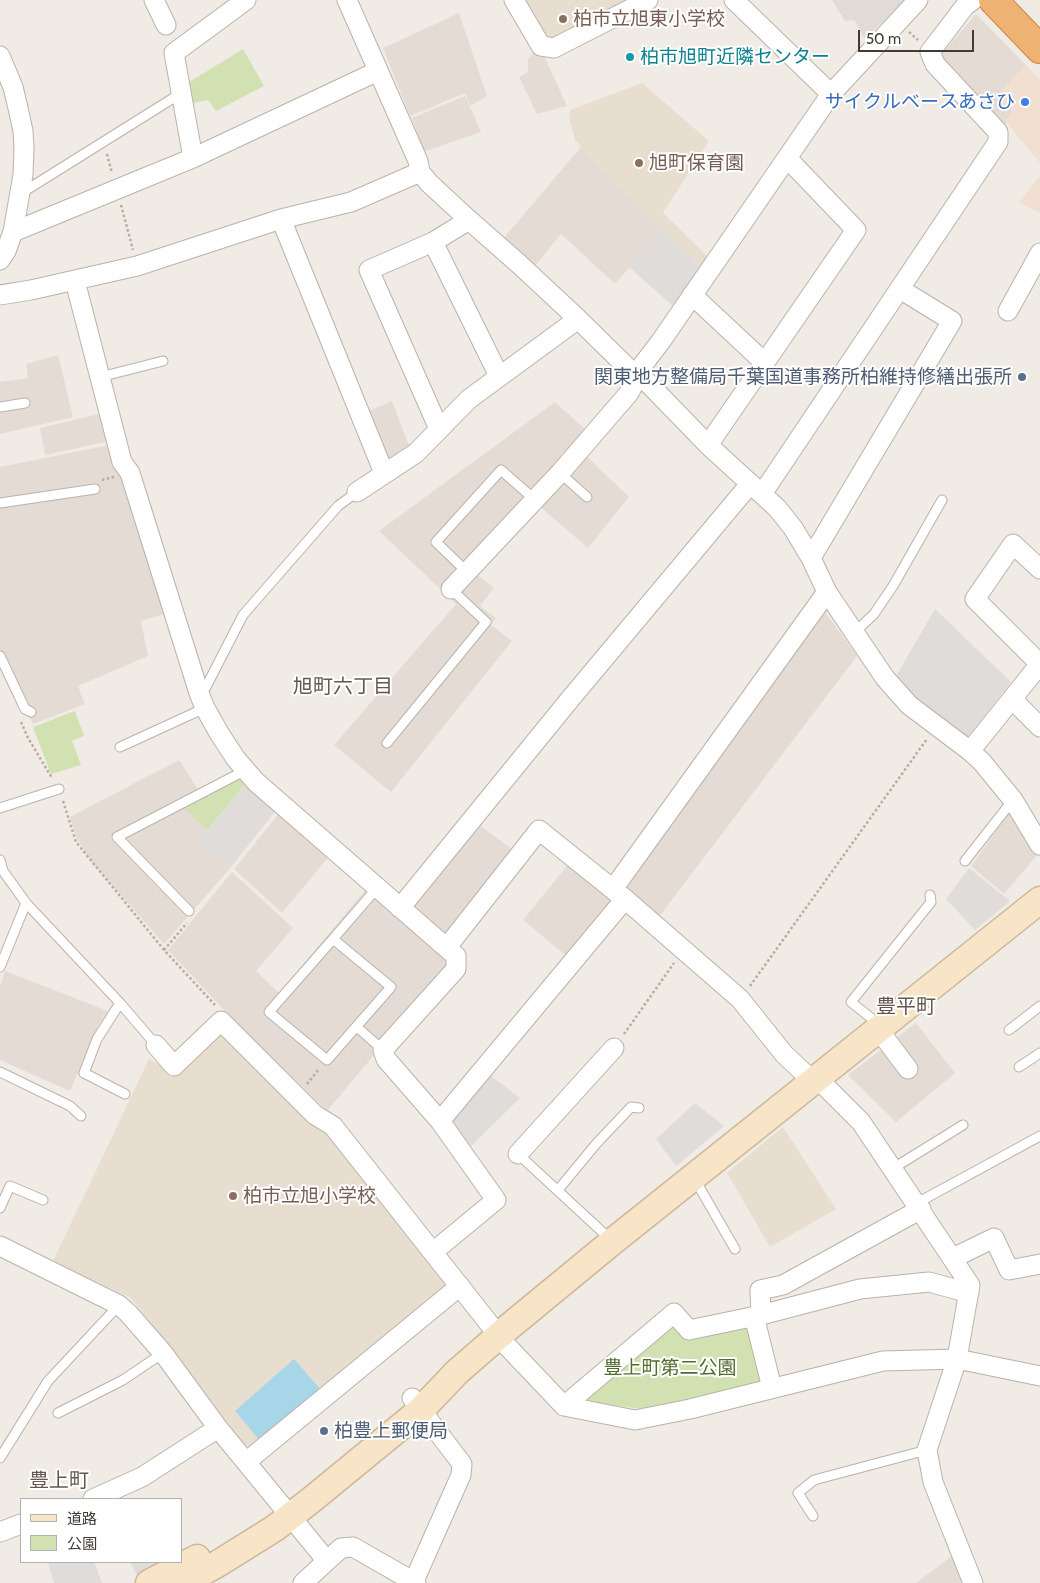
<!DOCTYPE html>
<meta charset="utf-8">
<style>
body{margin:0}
#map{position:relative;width:1040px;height:1583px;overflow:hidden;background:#f0ebe5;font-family:Cabin,"Noto Sans JP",sans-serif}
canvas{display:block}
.legend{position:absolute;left:20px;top:1498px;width:162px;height:65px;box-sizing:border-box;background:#fff;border:1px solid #b3b1ae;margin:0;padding:6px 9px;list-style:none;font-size:15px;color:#423b35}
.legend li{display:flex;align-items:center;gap:10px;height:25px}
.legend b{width:25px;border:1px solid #b3b1ae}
.scale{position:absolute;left:858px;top:30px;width:116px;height:22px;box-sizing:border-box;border:2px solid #423b35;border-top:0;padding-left:6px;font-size:15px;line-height:18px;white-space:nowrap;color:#423b35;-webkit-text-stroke:4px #fff;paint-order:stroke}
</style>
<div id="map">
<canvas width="1040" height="1583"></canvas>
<ul class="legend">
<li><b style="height:6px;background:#f8e5c7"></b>道路</li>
<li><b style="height:14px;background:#d2e1b2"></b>公園</li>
</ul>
<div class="scale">50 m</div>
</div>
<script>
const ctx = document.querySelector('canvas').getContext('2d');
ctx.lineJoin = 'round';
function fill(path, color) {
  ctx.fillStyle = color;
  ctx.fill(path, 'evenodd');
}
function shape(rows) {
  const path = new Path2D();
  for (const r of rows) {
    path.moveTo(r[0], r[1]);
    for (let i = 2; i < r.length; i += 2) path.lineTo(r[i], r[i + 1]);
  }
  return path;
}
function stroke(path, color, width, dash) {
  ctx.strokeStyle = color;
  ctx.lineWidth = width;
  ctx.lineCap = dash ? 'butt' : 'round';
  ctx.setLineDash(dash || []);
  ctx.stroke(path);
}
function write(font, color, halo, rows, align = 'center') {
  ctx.font = font + ' Cabin,"Noto Sans JP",sans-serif';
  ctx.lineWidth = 4;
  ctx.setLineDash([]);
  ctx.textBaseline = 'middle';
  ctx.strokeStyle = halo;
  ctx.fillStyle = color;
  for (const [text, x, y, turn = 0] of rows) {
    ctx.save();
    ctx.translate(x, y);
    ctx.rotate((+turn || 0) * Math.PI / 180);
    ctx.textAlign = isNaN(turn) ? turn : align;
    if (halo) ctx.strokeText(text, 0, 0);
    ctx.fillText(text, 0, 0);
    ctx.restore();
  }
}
const residential = shape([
 [459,13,487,96,470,106,465,93,410,116,383,48],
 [976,14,1026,65,1000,93,1004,103,1012,110,1006,122,1005,133,940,56],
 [537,49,545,58,567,106,537,114,519,77,528,72,528,59],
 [465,96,481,132,423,152,412,118],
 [581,147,663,229,615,284,561,234,534,267,503,239],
 [58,355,73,417,0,434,0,382,28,378,26,364],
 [392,401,410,448,384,462,364,413],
 [555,402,587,431,585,455,629,497,588,548,538,505,476,574,494,588,480,606,496,618,491,625,512,641,391,792,334,745,456,604,379,531],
 [104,413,110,441,45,455,40,428],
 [110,445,115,470,126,482,136,525,143,523,173,611,141,621,148,656,78,686,85,704,33,724,0,652,0,467],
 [825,612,857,656,658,918,627,895,626,883],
 [179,760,203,797,185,808,207,830,199,840,231,867,164,944,91,861,76,837,70,817],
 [281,811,331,854,282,913,234,869],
 [1010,812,1039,853,1004,894,971,866],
 [479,825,515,851,443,936,410,910],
 [571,861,613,898,570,959,523,920],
 [232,872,293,928,256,971,279,993,367,888,448,960,448,967,327,1111,224,1010,168,950],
 [5,971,108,1011,98,1026,70,1091,0,1060,0,986],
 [916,1023,955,1073,896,1122,848,1075],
 [953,1555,964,1583,916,1583]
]);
const commercial = shape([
 [1026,65,1040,80,1040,163,1006,122,1012,110,1004,103,1000,93],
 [1040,176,1040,213,1019,202]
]);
const industrial = shape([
 [832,0,905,0,865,39,854,20,845,21]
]);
const education = shape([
 [520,0,632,0,555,39,542,38],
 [642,83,709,141,663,213,708,257,701,268,581,147,575,140,569,117,570,110],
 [222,1035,291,1101,330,1132,450,1280,449,1289,258,1446,245,1445,131,1298,53,1261,149,1059,177,1075,216,1036],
 [783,1127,836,1209,770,1247,727,1173]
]);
const green = shape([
 [243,49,264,86,216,111,208,100,193,103,186,84],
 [75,711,84,736,72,741,81,765,51,774,33,727],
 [236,779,247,782,207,830,184,808],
 [670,1323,747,1324,764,1378,760,1384,644,1409,579,1401]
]);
const parking = shape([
 [663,229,701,268,674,307,629,267],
 [935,609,1011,682,966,739,913,698,895,678],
 [247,782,278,808,231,867,199,840],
 [969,868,1010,901,975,930,946,899],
 [487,1073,520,1098,466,1151,444,1126],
 [695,1103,724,1126,676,1166,656,1139],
 [48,1562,94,1562,102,1583,54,1583],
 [130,1562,155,1562,157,1564,137,1575]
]);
const water = shape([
 [294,1359,321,1390,261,1442,235,1411]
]);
const path = shape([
 [909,32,918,40],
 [107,154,112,173],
 [121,205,133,250],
 [102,480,114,477],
 [21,722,28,738,52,778],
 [63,801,76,842,164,950,215,1005],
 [164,950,187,923],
 [750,986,927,739],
 [624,1034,674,963],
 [307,1084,319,1069]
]);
const lane = shape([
 [20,194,183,92],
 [100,377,163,361],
 [0,407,25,403],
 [560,473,587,497],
 [0,503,95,489],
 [467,572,436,542,501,470,534,499],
 [855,632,874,614,893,586,942,500],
 [0,656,25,709,31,712],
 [199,693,206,687,243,615,338,506,357,492],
 [387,743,486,622,451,589],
 [120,747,205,708],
 [0,808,59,789],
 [0,860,3,871,26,903,120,1003,156,1045],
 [965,861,1013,800],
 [189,911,117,837,246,770],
 [333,939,391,987,327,1060,269,1012,333,939,377,888],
 [0,967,26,903],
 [120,1003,97,1039,84,1073,125,1094],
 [357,1027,383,1050],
 [878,1028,871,1018,851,1002,931,902,930,895],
 [1009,1030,1040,1006],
 [1019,1067,1040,1053],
 [0,1072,70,1106,81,1116],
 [518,1154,610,1239],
 [892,1169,963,1125],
 [694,1178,735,1249],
 [558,1190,596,1144,631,1107,639,1108],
 [917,1203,1040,1136],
 [0,1208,10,1186,43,1200],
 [58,1413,123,1380,163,1353],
 [0,1458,48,1381,119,1305],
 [813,1516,798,1493,814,1480,927,1450]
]);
const street = shape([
 [154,0,166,25],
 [347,0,418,161,420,172,429,183,469,220,519,264,578,319,635,375,645,380,708,445,777,508,793,528,811,558,827,592,885,678,909,705,970,751,982,762,1013,800,1040,845],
 [514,0,541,46,554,48,648,0],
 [734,0,831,94],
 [0,56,13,87,18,108,23,131,24,148,23,175,13,232,6,251,0,260],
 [193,158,174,53,246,0],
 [281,219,384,473],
 [13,232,193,158,378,71],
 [433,242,499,376],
 [75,281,122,462,130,473,199,693,205,708,219,733,236,759,256,782,456,956,456,969,383,1050,386,1059,440,1121,496,1200,433,1252],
 [0,295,31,290,137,266,281,219,351,202,420,172],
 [692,295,765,363],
 [1008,311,1040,253],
 [439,429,369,270,433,242,469,220],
 [708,445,856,230,787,158],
 [357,492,416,453,469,399,578,319],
 [762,494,998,142,998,132,935,64,930,52,965,6,973,0],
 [811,558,952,321,900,289],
 [451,589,560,473,629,393,634,384,635,375,661,341,831,94,918,0],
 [1040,664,975,599,1013,544,1040,569],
 [1012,699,1040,727],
 [970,751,1040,664],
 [613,889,827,592],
 [400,908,571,698,750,484],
 [447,947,539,830,625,899,740,999,784,1054,803,1072,825,1086,861,1122,970,1285,957,1359,927,1450,933,1482,973,1583],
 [878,1029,908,1069],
 [156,1045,174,1066,221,1021,315,1115,333,1126,506,1345,564,1406,635,1420,690,1409,883,1361,957,1359,1040,1376],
 [440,1121,625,899],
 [518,1154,614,1048],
 [0,1246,119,1305,128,1313,163,1353,218,1428,327,1561],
 [953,1258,994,1238,1009,1270,1040,1264],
 [761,1315,760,1290,783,1285,921,1209],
 [754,1316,772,1388],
 [412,1398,462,1464,461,1475,414,1581],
 [564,1406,674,1313,689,1330,761,1315,860,1289,929,1282,969,1293],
 [246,1462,460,1286],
 [93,1499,142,1477,218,1428],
 [0,1532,21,1524],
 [303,1583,341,1548,353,1547,416,1583]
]);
const secondary = shape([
 [149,1583,197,1558],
 [183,1583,219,1563,275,1528,310,1501,421,1410,457,1372,510,1326,612,1242,1040,900]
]);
const highway = shape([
 [993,0,1040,49]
]);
const markers = [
 [563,19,5,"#8d6e63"],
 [630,57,5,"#0f9aa8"],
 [1025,102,5,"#3f7fe0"],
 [639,163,5,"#8d6e63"],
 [1022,377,5,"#5c6f8a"],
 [233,1196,5,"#8d6e63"],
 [324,1431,5,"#5c6f8a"]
];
const educationNames = [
 ["柏市立旭東小学校",573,19],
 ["旭町保育園",649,163],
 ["柏市立旭小学校",243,1196]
];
const cultureNames = [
 ["柏市旭町近隣センター",640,57]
];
const shopNames = [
 ["サイクルベースあさひ",1015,102]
];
const serviceNames = [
 ["関東地方整備局千葉国道事務所柏維持修繕出張所",1012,377],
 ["柏豊上郵便局",334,1431,"left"]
];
const parkNames = [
 ["豊上町第二公園",670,1368]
];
const neighbourhoodNames = [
 ["旭町六丁目",343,687],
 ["豊平町",906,1007],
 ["豊上町",59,1481]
];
fill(residential, '#e4dcd4');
fill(commercial, '#f1dfd2');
fill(industrial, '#e0dbd7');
fill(education, '#e8ded0');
fill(green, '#d2e1b2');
fill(parking, '#dfdcda');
fill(water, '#a7d6e8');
stroke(lane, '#bbb2a9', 11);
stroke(street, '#bbb2a9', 21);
stroke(secondary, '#ccb799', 29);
stroke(highway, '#cc8644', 30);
stroke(path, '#bbab9c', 2.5, [2.5, 2.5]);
stroke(lane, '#fff', 9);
stroke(street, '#fff', 19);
stroke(secondary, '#f8e5c7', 26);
stroke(highway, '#eeb373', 28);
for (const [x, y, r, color] of markers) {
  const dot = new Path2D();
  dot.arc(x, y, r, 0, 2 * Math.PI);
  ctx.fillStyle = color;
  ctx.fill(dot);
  stroke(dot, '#fff', 2);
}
write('19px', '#785e54', '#fff', educationNames, 'left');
write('19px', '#0d838f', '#fff', cultureNames, 'left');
write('19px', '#366cbe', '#fff', shopNames, 'right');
write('19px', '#4e5e75', '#fff', serviceNames, 'right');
write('19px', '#506d2f', '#fff', parkNames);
write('20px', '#64584e', '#fff', neighbourhoodNames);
</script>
